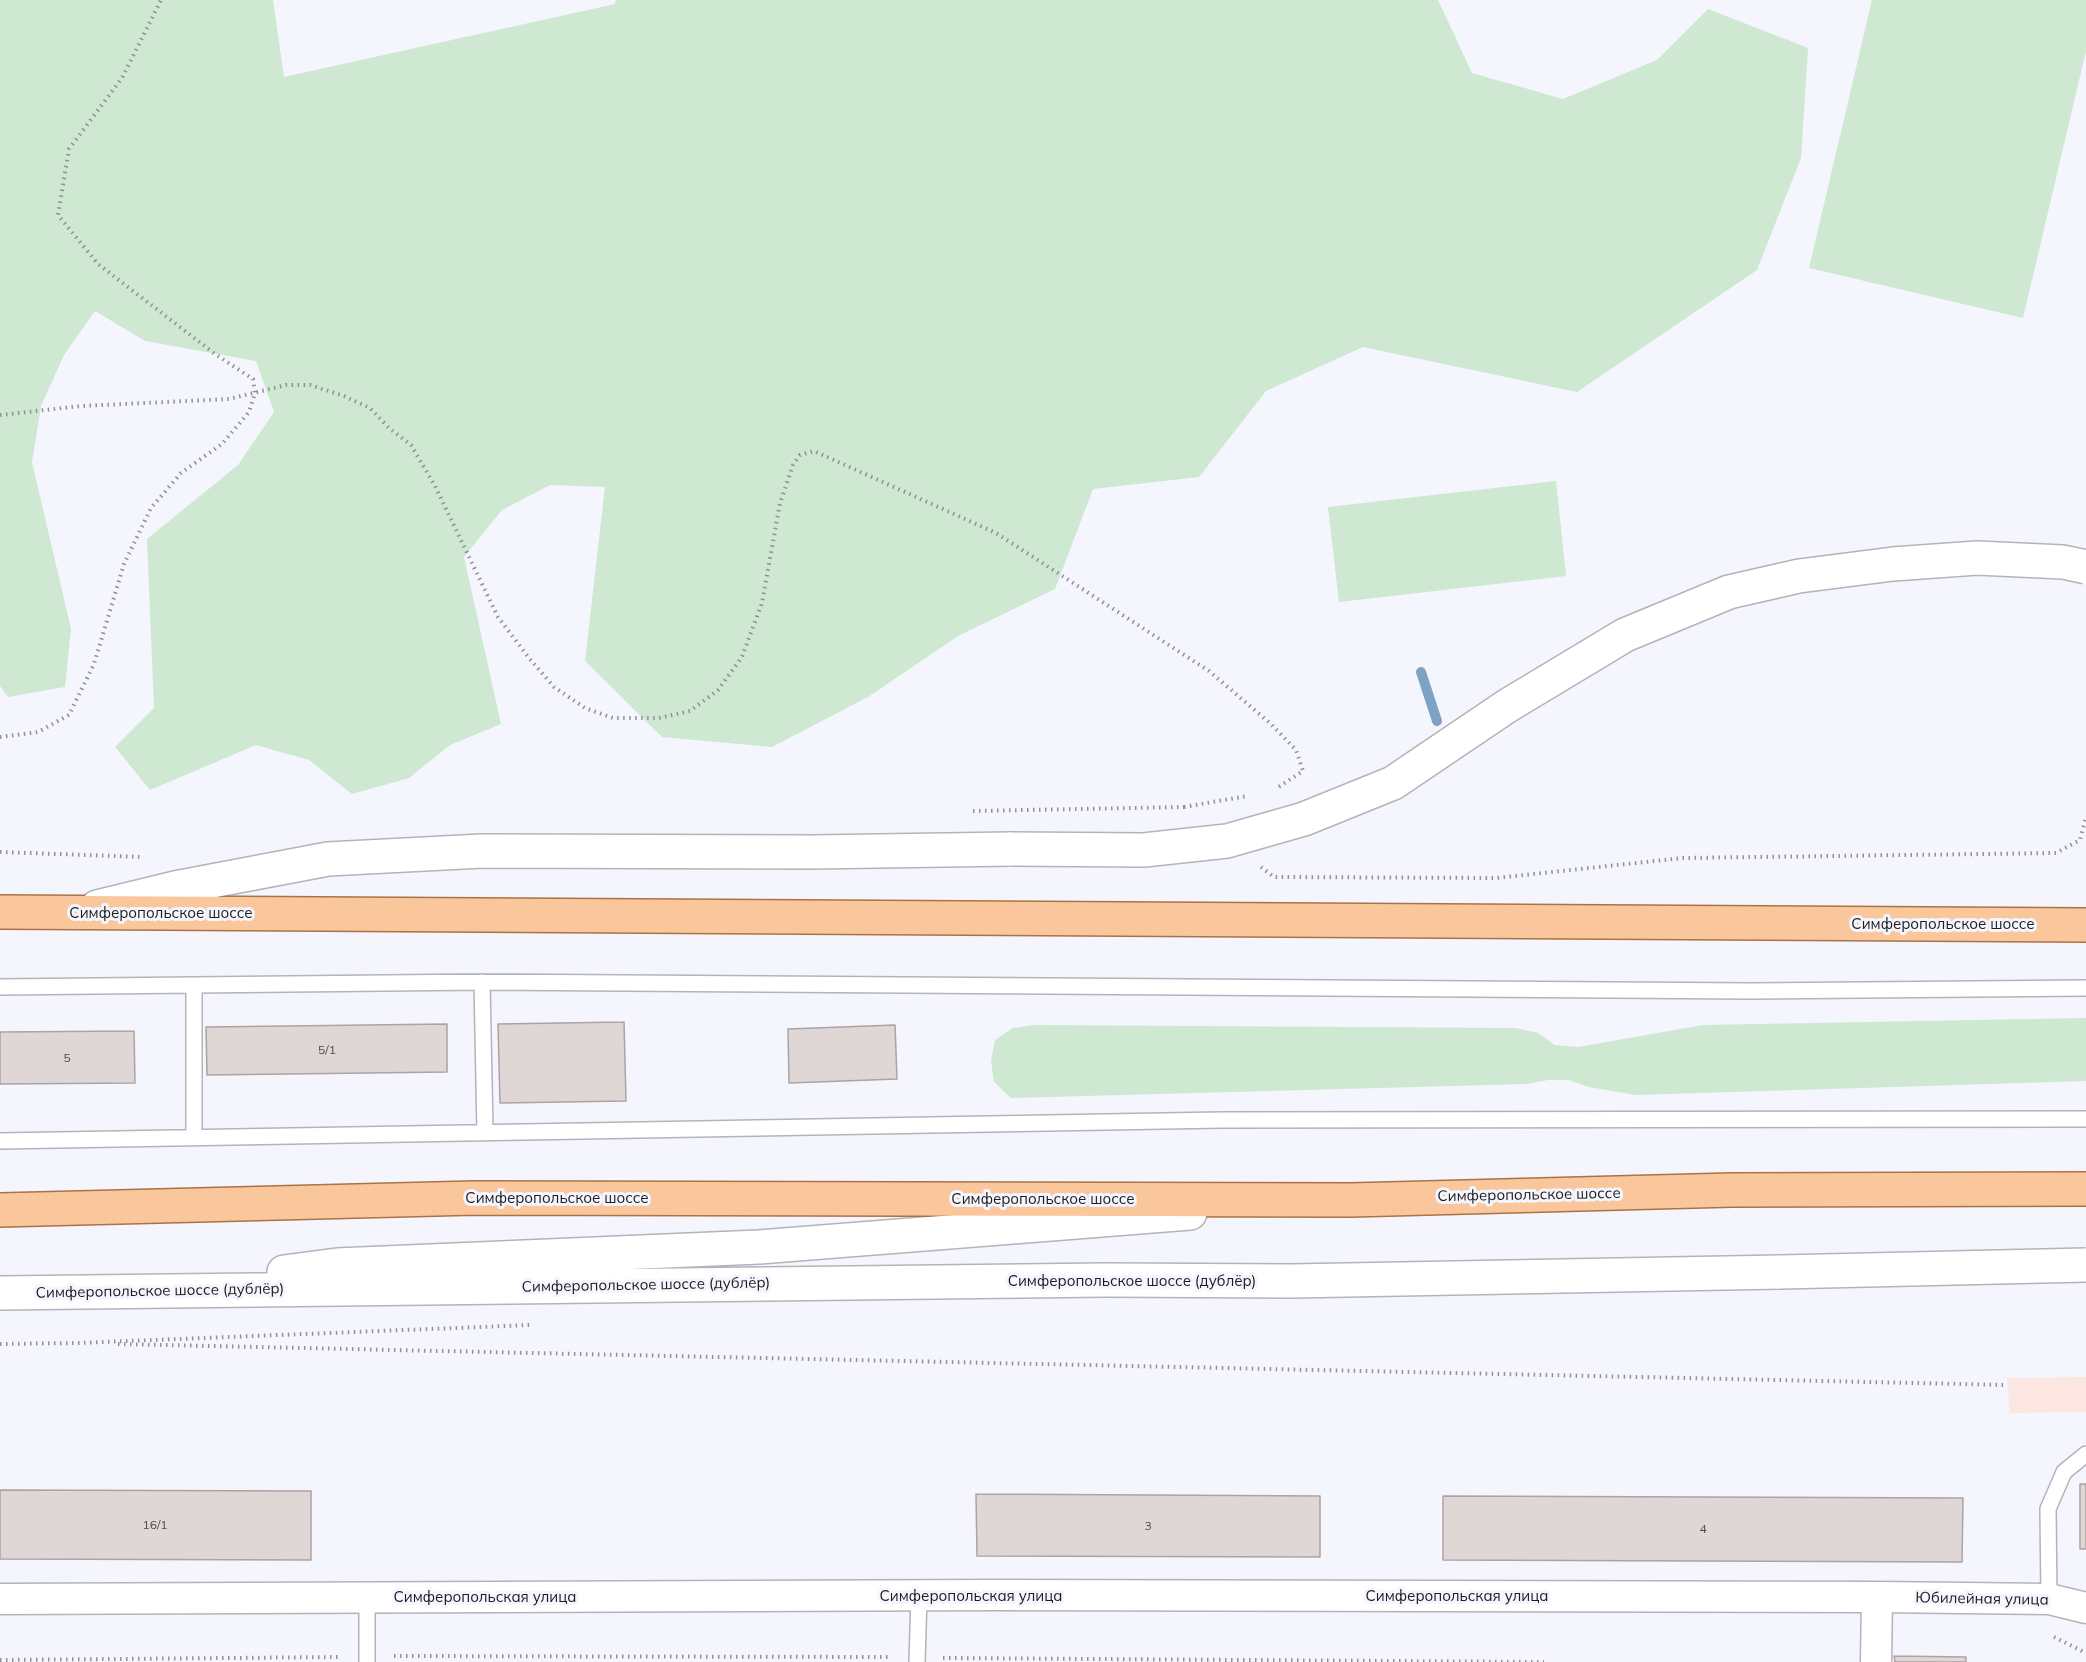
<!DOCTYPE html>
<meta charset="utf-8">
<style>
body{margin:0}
canvas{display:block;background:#f4f5fd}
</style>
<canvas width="2086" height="1662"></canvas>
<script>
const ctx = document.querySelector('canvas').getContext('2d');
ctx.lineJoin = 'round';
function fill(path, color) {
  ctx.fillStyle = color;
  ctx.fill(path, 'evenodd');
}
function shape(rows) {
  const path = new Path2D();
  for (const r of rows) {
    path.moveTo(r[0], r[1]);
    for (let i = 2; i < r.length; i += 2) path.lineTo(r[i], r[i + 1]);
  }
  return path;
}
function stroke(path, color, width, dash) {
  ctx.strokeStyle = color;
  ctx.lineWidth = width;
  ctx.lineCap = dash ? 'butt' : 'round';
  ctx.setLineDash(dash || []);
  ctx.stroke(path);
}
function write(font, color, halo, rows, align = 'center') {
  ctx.font = font + ' Mulish,sans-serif';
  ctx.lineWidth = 6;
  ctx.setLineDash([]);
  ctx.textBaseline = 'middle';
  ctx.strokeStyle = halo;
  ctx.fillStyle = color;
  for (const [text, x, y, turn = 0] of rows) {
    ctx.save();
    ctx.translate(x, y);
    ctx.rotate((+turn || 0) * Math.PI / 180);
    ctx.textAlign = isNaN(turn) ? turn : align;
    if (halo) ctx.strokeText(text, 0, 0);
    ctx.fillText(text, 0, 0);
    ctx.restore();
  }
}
const industrial = shape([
 [2086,1377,2086,1412,2010,1413,2007,1378]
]);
const green = shape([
 [0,0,273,0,284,77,615,4,616,0,1438,0,1472,73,1563,99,1657,60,1708,9,1808,48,1801,158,1757,270,1577,392,1363,347,1266,391,1199,477,1093,489,1055,589,958,636,868,697,772,747,662,737,585,661,605,487,550,485,502,510,464,557,501,724,450,745,409,778,352,794,309,760,256,745,150,790,115,747,154,708,147,539,238,465,274,412,256,361,145,341,95,311,64,355,41,406,32,462,71,629,65,687,8,697,0,686],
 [1872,0,2086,0,2086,51,2023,318,1809,268],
 [1556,481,1566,576,1339,602,1328,507],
 [2086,1018,2086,1081,1636,1095,1589,1087,1569,1080,1548,1080,1526,1084,1011,1098,994,1082,991,1061,995,1040,1013,1028,1034,1025,1516,1028,1538,1033,1555,1045,1578,1047,1703,1025]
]);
const stream = shape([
 [1421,672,1437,721]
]);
const building = shape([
 [624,1022,626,1101,500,1103,498,1024,624,1022],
 [447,1024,447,1072,207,1075,206,1027,447,1024],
 [895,1025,897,1079,789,1083,788,1029,895,1025],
 [134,1031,135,1083,0,1084,0,1032,134,1031],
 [2080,1484,2086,1484,2086,1549,2080,1549,2080,1484],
 [0,1490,311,1491,311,1560,0,1559,0,1490],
 [976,1494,1320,1496,1320,1557,977,1556,976,1494],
 [1443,1496,1963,1498,1962,1562,1443,1560,1443,1496],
 [1894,1656,1966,1657,1966,1662,1895,1662,1894,1656]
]);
const path = shape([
 [0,415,81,406,229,399,286,385,310,385,344,396,370,408,389,428,411,445,435,486,498,617,529,658,554,687,585,708,613,718,659,718,690,711,718,690,742,657,762,603,780,503,793,465,800,455,814,451,996,533,1209,671,1271,724,1296,750,1303,771,1277,788],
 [0,737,38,732,69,715,94,664,124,564,151,508,181,473,222,444,249,412,255,393,253,379,215,354,98,264,58,215,69,149,122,78,161,0],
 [1184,807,1247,796],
 [973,811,1184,807,1187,809],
 [0,852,143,857],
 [1261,867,1274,877,1496,878,1683,858,2056,853,2080,840,2086,817],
 [0,1344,78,1343,530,1325],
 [118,1344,2007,1385],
 [2054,1637,2086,1653],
 [394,1656,890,1657],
 [943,1658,1544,1662],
 [0,1660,341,1657]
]);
const lane = shape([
 [482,982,485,1133],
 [194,985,194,1137],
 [0,987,482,982,1751,991,2086,988],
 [0,1141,1222,1120,2086,1119],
 [2049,1599,2048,1509,2064,1472,2086,1454],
 [367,1662,367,1598],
 [917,1662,919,1596]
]);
const street = shape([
 [1877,1597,2049,1599,2086,1608],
 [0,1599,994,1595,1877,1597,1876,1662]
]);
const secondary = shape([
 [97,907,175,888,328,859,482,851,813,852,1011,849],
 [284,1272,337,1265,759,1247,1190,1213],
 [0,1293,1106,1280,1292,1281,1780,1272]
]);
const primary = shape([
 [0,912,2086,925],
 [0,1210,475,1198,1351,1200,1732,1190,2086,1189]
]);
const secondaryBridge = shape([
 [1011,849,1144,850,1227,841,1304,819,1393,783,1507,706,1625,635,1729,592,1799,576,1893,564,1977,558,2063,562,2086,567],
 [1780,1272,2086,1265]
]);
const numberNames = [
 ["5/1",327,1050],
 ["5",67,1058],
 ["16/1",155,1525],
 ["3",1148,1526],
 ["4",1703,1529]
];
const streetNames = [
 ["Симферопольское шоссе",161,913],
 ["Симферопольское шоссе",1943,924],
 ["Симферопольское шоссе",1529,1195,-1],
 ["Симферопольское шоссе",557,1198],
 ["Симферопольское шоссе",1043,1199],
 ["Симферопольское шоссе (дублёр)",1132,1281],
 ["Симферопольское шоссе (дублёр)",646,1285,-1],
 ["Симферопольское шоссе (дублёр)",160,1291,-1],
 ["Симферопольская улица",971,1596],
 ["Симферопольская улица",1457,1596],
 ["Симферопольская улица",485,1597],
 ["Юбилейная улица",1982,1599,1]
];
fill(industrial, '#fbe6e1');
fill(green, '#cee8d2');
stroke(stream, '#7ea2c4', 10);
fill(building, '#dfd6d6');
stroke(building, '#aca3a2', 1.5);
stroke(lane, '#b3b4bb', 18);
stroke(street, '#b3b4bb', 33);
stroke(secondary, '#b3b4bb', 36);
stroke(primary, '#aa7346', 36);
stroke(path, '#909096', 4, [1.5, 4.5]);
stroke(lane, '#fff', 15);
stroke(street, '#fff', 30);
stroke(secondary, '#fff', 33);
stroke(primary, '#fac79d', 33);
stroke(secondaryBridge, '#b3b4bb', 36, []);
stroke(secondaryBridge, '#fff', 33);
write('12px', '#4d4a4d', null, numberNames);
write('15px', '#1c1c1f', '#f4f5fd', streetNames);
</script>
